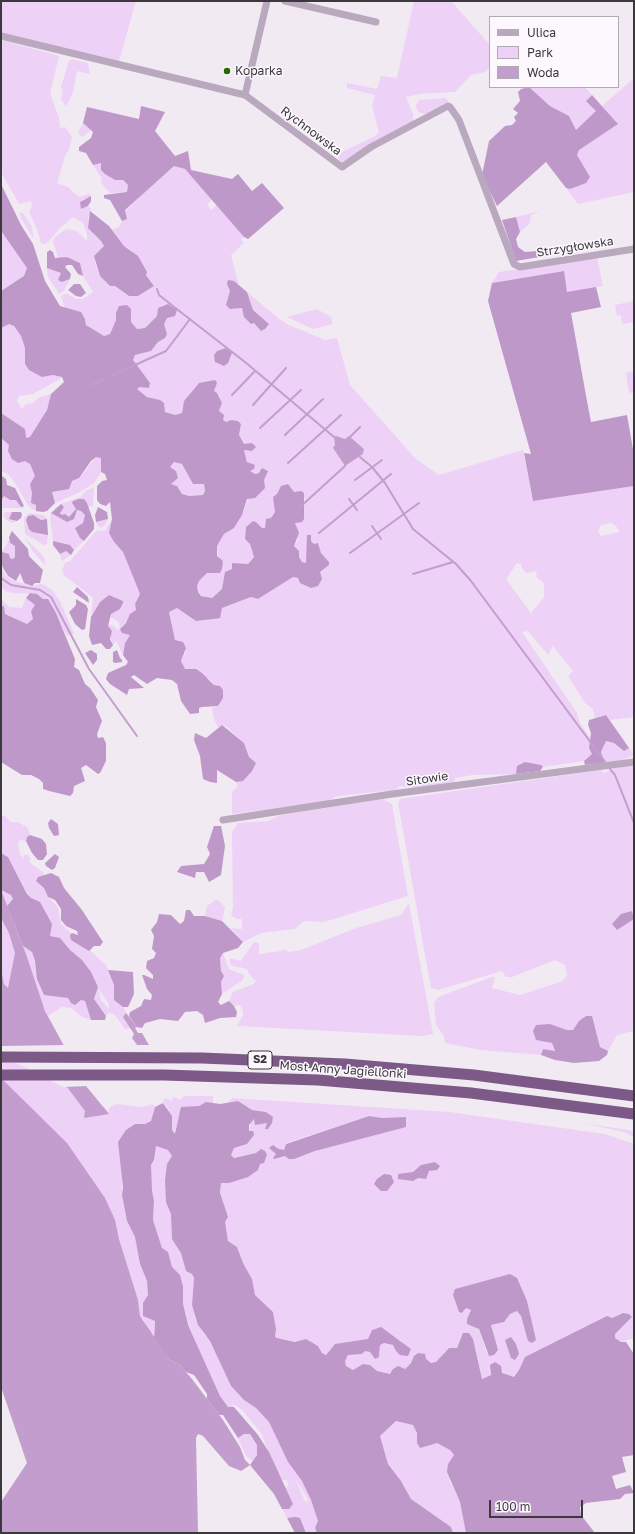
<!DOCTYPE html>
<meta charset="utf-8">
<style>
body{margin:0}
#map{position:relative;width:635px;height:1534px;overflow:hidden;background:#f1eaf3;font-family:"Golos Text",sans-serif}
canvas{display:block}
.frame{position:absolute;inset:0;border:2px solid #3c393d;pointer-events:none}
.legend{position:absolute;left:489px;top:16px;width:130px;height:72px;box-sizing:border-box;background:#fcf8fe;border:1px solid #afacb1;margin:0;padding:5px 7px;list-style:none;font-size:12px;color:#3c393d}
.legend li{display:flex;align-items:center;gap:8px;height:20px}
.legend b{width:20px;border:1px solid #afacb1}
.scale{position:absolute;left:489px;top:1500px;width:94px;height:18px;box-sizing:border-box;border:2px solid #3c393d;border-top:0;padding-left:5px;font-size:12px;line-height:14px;white-space:nowrap;color:#3c393d;-webkit-text-stroke:3px #fcf8fe;paint-order:stroke}
</style>
<div id="map">
<canvas width="635" height="1534"></canvas>
<div class="frame"></div>
<ul class="legend">
<li><b style="height:5px;background:#b9a8be"></b>Ulica</li>
<li><b style="height:11px;background:#eed1f6"></b>Park</li>
<li><b style="height:11px;background:#c39dce"></b>Woda</li>
</ul>
<div class="scale">100 m</div>
</div>
<script>
const ctx = document.querySelector('canvas').getContext('2d');
ctx.lineJoin = 'round';
function fill(path, color) {
  ctx.fillStyle = color;
  ctx.fill(path, 'evenodd');
}
function shape(rows) {
  const path = new Path2D();
  for (const r of rows) {
    path.moveTo(r[0], r[1]);
    for (let i = 2; i < r.length; i += 2) path.lineTo(r[i], r[i + 1]);
  }
  return path;
}
function stroke(path, color, width, dash) {
  ctx.strokeStyle = color;
  ctx.lineWidth = width;
  ctx.lineCap = dash ? 'butt' : 'round';
  ctx.setLineDash(dash || []);
  ctx.stroke(path);
}
function write(font, color, halo, rows, align = 'center') {
  ctx.font = font + ' "Golos Text",sans-serif';
  ctx.lineWidth = 3;
  ctx.setLineDash([]);
  ctx.textBaseline = 'middle';
  ctx.strokeStyle = halo;
  ctx.fillStyle = color;
  for (const [text, x, y, turn = 0] of rows) {
    ctx.save();
    ctx.translate(x, y);
    ctx.rotate((+turn || 0) * Math.PI / 180);
    ctx.textAlign = isNaN(turn) ? turn : align;
    if (halo) ctx.strokeText(text, 0, 0);
    ctx.fillText(text, 0, 0);
    ctx.restore();
  }
}
const green = shape([
 [1,1,136,1,119,61,1,33],
 [414,1,451,1,490,45,490,67,485,72,471,75,455,92,420,94,406,97,413,114,413,122,342,162,338,159,342,152,375,136,379,132,372,106,375,95,347,88,347,83,377,89,381,76,397,78],
 [1,40,59,56,50,93,59,118,60,128,65,127,72,137,69,150,65,156,57,183,68,187,79,197,89,194,91,196,82,200,81,209,88,206,91,208,88,219,95,236,101,241,104,246,95,263,99,274,109,286,115,286,129,296,138,296,154,286,130,249,124,246,112,230,119,227,122,221,127,219,125,211,136,201,140,195,174,166,185,169,212,199,207,205,211,210,217,205,244,237,241,240,244,243,231,255,239,286,234,281,227,284,230,291,230,309,242,308,261,330,269,324,253,310,247,292,279,319,289,325,325,340,337,338,350,385,416,459,439,475,523,450,533,501,634,486,634,717,610,720,606,715,595,718,593,709,585,703,568,676,573,671,553,646,548,655,528,631,522,632,577,713,580,723,590,738,589,748,592,754,584,761,543,767,541,765,516,771,516,774,473,775,455,778,454,785,416,788,400,786,395,790,337,796,327,802,232,814,232,792,238,786,236,782,243,781,249,757,244,743,227,727,223,725,218,727,214,719,212,708,219,706,220,686,214,685,211,680,185,669,181,661,186,652,183,643,175,641,169,611,177,608,196,621,214,619,222,608,251,597,258,599,293,577,298,578,320,572,329,565,329,562,321,553,318,543,314,544,311,541,311,535,306,563,302,562,299,557,299,551,294,546,298,540,295,523,304,511,303,505,305,499,301,491,294,492,281,486,277,494,275,512,265,528,262,528,256,522,253,521,246,527,245,539,250,544,254,556,248,564,232,569,222,589,212,598,202,596,198,592,197,586,199,581,207,573,220,573,217,546,224,534,234,528,242,515,259,473,255,474,250,471,244,450,246,449,239,435,241,424,231,420,226,422,223,420,219,411,222,403,217,393,214,391,215,380,199,383,184,401,182,413,175,415,165,412,164,403,160,400,147,397,137,389,140,387,133,359,135,355,151,351,158,342,165,338,167,334,164,324,166,318,168,304,158,308,157,316,145,328,136,329,131,322,131,309,116,313,116,320,110,334,103,336,86,325,85,319,81,312,65,308,61,297,64,294,68,294,76,299,83,299,93,292,83,276,80,263,67,257,58,258,53,241,55,237,66,229,77,231,87,241,87,234,83,223,73,217,61,227,48,242,45,244,41,243,37,229,29,212,32,206,31,201,19,204,1,172],
 [349,437,364,449,363,454,345,466,333,448],
 [611,523,617,527,619,532,601,536,598,531,601,525],
 [517,563,522,565,521,567,526,573,536,571,537,578,544,583,544,597,531,613,506,579],
 [72,59,88,63,90,74,77,71,73,92,66,107,61,99,63,90,61,87,69,61],
 [634,78,634,192,578,204,566,188,570,189,590,177,577,155,579,149,618,124,602,106],
 [529,87,585,87,592,95,587,101,597,111,576,130,569,116,550,106],
 [445,98,448,100,447,103,425,114,420,113,417,110,416,105,419,100],
 [83,123,91,130,82,137,78,133],
 [101,163,128,185,127,192,110,193,101,183,102,179,93,165],
 [541,211,531,215,530,223,520,232,516,217],
 [19,213,23,213,31,225,34,239,22,220],
 [1,230,33,271,1,291],
 [597,257,603,286,567,293,563,271,492,283,499,272],
 [47,268,61,273,62,282,70,279,64,291,59,294,48,277],
 [634,301,634,322,622,324,621,315,617,316,615,305],
 [317,309,331,317,333,324,313,329,287,317],
 [9,324,14,326,21,336,25,348,25,364,42,377,53,375,63,377,33,394,19,396,17,401,22,409,26,404,33,403,40,397,51,394,47,410,30,438,26,438,19,425,1,413,1,328],
 [634,371,634,392,629,393,626,373],
 [1,438,30,464,35,476,31,503,36,505,36,511,29,507,15,483,8,474,1,471],
 [96,457,101,458,101,472,94,483,80,492,55,503,52,492,60,491,82,475],
 [174,462,182,464,193,484,204,484,205,491,203,495,189,496,182,494,177,486,171,484,172,481,169,467],
 [94,487,93,506,88,507,87,503,72,504,76,509,69,517,62,515,60,512,64,507,61,504,80,497,87,490],
 [4,496,10,500,17,500,21,507,24,506,23,508,1,508,1,501],
 [77,510,81,510,85,515,80,538,84,541,74,550,70,545,53,541,50,516,51,513,67,522],
 [5,512,12,512,10,519,17,521,12,523,6,520,3,514],
 [29,513,43,515,47,518,47,519,41,520,43,532,48,535,47,544,44,545,25,534,24,518],
 [108,519,105,525,102,528,98,526,96,522],
 [112,519,109,533,114,542,123,552,140,594,135,604,136,610,120,629,130,635,125,643,123,655,117,642,116,641,113,645,107,626,108,624,114,626,117,630,120,629,119,622,110,617,111,613,120,609,123,601,109,595,100,602,91,617,93,598,64,575,62,570,65,563,70,561,97,530,105,531],
 [25,538,44,557,46,566,34,553],
 [9,540,10,543,15,546,16,557,13,559,10,558,9,554,2,552],
 [66,551,71,555,62,561,60,554],
 [1,568,6,576,14,581,32,586,42,584,51,589,59,599,74,634,67,636,48,599,43,599,37,594,12,593,5,591,1,586],
 [26,598,36,605,33,619,27,624,5,614,1,599,9,607,22,608],
 [606,741,614,743,624,751,629,748,634,755,618,762,604,763,601,752],
 [634,765,634,911,632,911,617,929,634,919,634,1031,617,1035,608,1051,600,1047,591,1016,586,1016,579,1021,573,1030,567,1030,550,1024,536,1039,552,1043,555,1052,543,1049,541,1055,481,1050,445,1043,444,1036,436,1025,434,1003,438,997,492,977,495,977,492,988,520,995,563,981,567,975,565,965,555,960,512,977,506,977,502,971,438,990,431,988,398,803,400,799,601,770,604,773,614,768],
 [383,799,392,804,408,896,324,922,304,921,295,929,261,933,243,942,231,928,242,929,242,919,237,919,231,915,233,908,232,832,238,823,268,821,280,815],
 [1,816,5,816,11,822,18,822,28,828,30,835,27,837,26,841,20,840,18,844,20,854,24,858,24,855,28,855,31,860,29,862,44,873,44,888,48,897,58,907,61,924,106,965,126,1013,137,1027,125,1029,115,1015,109,1012,106,1016,94,999,98,987,82,960,50,936,8,857,1,853],
 [99,989,109,1005,109,1009,101,1000],
 [1,890,11,895,13,899,7,906,8,911,23,946,32,951,36,968,49,994,68,998,71,1003,81,1000,85,1001,91,1020,82,1017,71,1008,62,1007,48,1016,40,999,32,974,24,1001,1,983],
 [217,899,225,907,222,921,205,916,207,906],
 [409,903,433,1034,422,1036,237,1026,243,1015,243,1011,240,1005,234,1006,229,1001,233,992,253,984,256,981,249,974,247,969,233,966,230,964,230,958,241,961,254,942,259,943,259,954,281,951,285,949,289,952,301,950,356,928,401,915],
 [223,953,229,969,244,975,243,980,222,994,221,982,224,976,221,971,220,958],
 [1,1053,67,1087,72,1092,104,1107,108,1112,110,1107,117,1104,143,1107,153,1104,155,1107,151,1121,145,1124,134,1124,122,1171,122,1195,127,1221,135,1237,140,1264,147,1281,148,1295,143,1304,143,1316,162,1248,153,1220,154,1201,150,1188,151,1165,154,1160,154,1148,169,1110,163,1101,165,1098,172,1101,173,1097,181,1100,184,1096,213,1096,213,1103,206,1102,199,1106,188,1265,194,1278,192,1305,202,1332,210,1341,231,1386,244,1400,256,1408,269,1422,288,1462,302,1481,311,1500,318,1521,315,1528,317,1533,306,1533,300,1518,287,1518,282,1509,289,1509,291,1500,288,1496,285,1488,289,1485,286,1480,281,1481,278,1476,261,1433,242,1410,231,1403,234,1407,228,1407,220,1396,188,1325,155,1321,153,1336,146,1327,144,1320,140,1316,138,1300,119,1239,1,1079],
 [295,1479,308,1499,306,1503],
 [232,1098,449,1112,605,1134,634,1144,634,1338,621,1342,615,1338,615,1333,632,1317,623,1313,525,1357,519,1370,514,1377,489,1370,491,1375,482,1379,473,1339,457,1348,448,1348,437,1362,431,1363,414,1356,411,1363,404,1370,391,1374,377,1371,370,1365,363,1364,353,1370,346,1367,345,1361,348,1355,362,1354,365,1351,370,1352,375,1359,380,1354,380,1345,383,1343,393,1345,396,1351,403,1342,385,1331,372,1330,368,1339,364,1341,335,1344,326,1355,322,1353,318,1346,277,1338,275,1337,276,1329,273,1312,255,1295,252,1279,243,1263,237,1247,228,1241,220,1193,221,1183,229,1183,256,1153,233,1158,231,1155,234,1148,247,1144,251,1122,254,1119,255,1125,267,1122,265,1129,268,1129,272,1123,266,1112,252,1110,238,1101,228,1103],
 [369,1116,382,1118,406,1117,294,1159,285,1156,273,1158,276,1154,276,1145,279,1149,284,1150,286,1143],
 [435,1162,440,1166,418,1178,398,1174,413,1172,421,1165],
 [455,1301,527,1301,529,1313,528,1341,521,1316,517,1311,510,1314,504,1322,491,1325,497,1350,487,1353,479,1329,467,1319,471,1310,466,1308,462,1313,459,1312],
 [583,1123,634,1131,634,1137,624,1132],
 [396,1421,413,1425,417,1433,417,1443,437,1443,450,1450,454,1455,448,1464,449,1479,460,1502,466,1533,453,1533,450,1527,411,1499,401,1481,388,1464,380,1436],
 [244,1434,250,1434,257,1445,257,1455,253,1461,246,1456,238,1438]
]);
const forest = shape([
 [529,87,550,106,569,116,576,130,596,111,586,101,592,95,618,124,579,150,577,155,590,177,586,183,570,189,566,188,546,162,497,206,482,175,489,141,505,126,512,125,516,121,514,117,518,113,513,109,520,101,518,92,521,89],
 [141,106,165,112,155,131,175,156,188,151,191,170,232,179,238,174,252,191,262,183,284,208,248,239,244,237,185,169,174,166,125,210,127,219,122,221,110,200,104,198,104,195,127,192,128,185,123,180,115,180,105,174,101,170,101,163,93,165,86,153,79,151,79,147,91,138,93,132,83,123,87,107,139,119],
 [1,184,21,225,33,244,45,281,60,306,81,312,85,319,86,325,104,336,110,334,116,320,116,313,119,306,127,305,131,309,131,322,137,329,145,328,157,316,158,308,168,304,177,310,175,316,167,318,164,324,167,334,165,338,158,342,151,351,135,355,133,360,150,383,149,388,140,387,137,389,147,397,160,400,164,403,165,412,175,415,182,413,184,401,199,383,215,380,217,383,214,391,217,393,222,403,219,411,224,415,223,420,226,422,231,420,238,421,241,424,239,435,244,444,252,443,256,447,252,451,244,450,247,462,255,465,254,469,250,471,255,474,259,473,262,468,268,471,264,480,265,488,255,498,247,499,242,515,234,528,224,534,221,539,217,546,217,556,223,561,222,569,220,573,207,573,199,581,197,586,198,592,201,596,212,598,222,589,225,572,232,569,232,563,248,564,254,557,250,544,245,539,246,527,253,521,256,522,262,528,265,528,266,519,271,518,275,512,273,497,277,494,281,486,288,484,294,492,301,491,304,493,304,519,302,522,295,523,299,533,294,546,299,551,299,557,302,562,306,563,307,535,311,535,311,541,314,544,318,543,321,553,329,562,329,565,320,572,322,579,318,586,311,588,300,583,298,578,293,577,258,599,251,597,222,608,220,618,214,619,196,621,177,608,169,612,175,640,183,642,186,648,181,661,185,669,196,669,202,673,214,685,220,686,223,690,223,698,218,706,202,707,199,708,199,713,190,714,181,701,177,684,172,680,157,678,147,684,134,675,131,677,144,688,129,689,127,695,110,684,106,679,108,673,126,665,128,662,123,655,125,643,130,635,122,633,120,629,126,623,130,614,136,610,135,604,140,594,123,552,114,542,109,533,112,519,110,502,106,506,100,504,97,500,97,486,102,481,107,480,105,474,101,472,101,458,96,457,91,461,79,478,72,481,69,489,52,492,55,503,47,511,43,512,36,511,36,505,31,503,32,493,30,484,35,476,30,464,25,461,18,463,12,459,8,451,9,445,1,438,1,413,25,429,26,438,30,437,47,410,51,394,64,382,62,377,53,375,42,377,29,370,25,364,25,348,21,336,14,326,9,324,1,328,1,291,24,276,27,268,2,232],
 [174,462,182,464,193,484,204,484,205,491,203,495,189,496,182,494,177,486,171,484,178,478,176,471,170,467],
 [91,196,91,201,88,206,81,209,80,202],
 [90,211,109,226,124,246,138,256,147,272,146,275,154,286,138,296,129,296,115,286,110,286,100,276,94,256,104,246,101,241,88,228],
 [516,217,520,232,516,239,518,247,525,252,550,250,551,255,516,261,502,220],
 [50,250,53,252,55,258,67,257,80,263,83,276,78,274,72,265,67,265,65,267,71,274,70,279,62,282,58,280,61,273,47,268,47,252],
 [564,271,567,292,596,287,601,307,571,313,587,401,591,422,627,415,634,455,634,486,533,501,524,453,531,454,488,301,492,283],
 [228,280,234,281,247,292,253,310,269,324,265,329,261,331,254,323,251,324,244,317,242,308,230,309,226,305,230,291,227,284],
 [74,284,80,284,86,293,81,297,76,296,68,290],
 [226,348,232,353,228,363,224,366,215,362,214,355,217,351],
 [2,476,6,479,7,485,15,488,24,506,21,507,16,500,10,500,4,496,1,501],
 [79,499,84,499,87,503,94,523,94,529,84,541,80,538,75,528,83,523,85,515,81,511,77,510,74,519,67,522,51,513,61,504,64,507,60,513,62,515,65,514,69,517,76,509,72,503,73,501],
 [98,507,107,512,108,519,96,522,95,515],
 [12,512,21,512,22,515,21,518,17,521,9,519],
 [33,515,41,520,47,519,48,535,32,532,29,529,26,520,28,516],
 [12,531,28,549,29,556,43,570,40,583,35,583,32,586,24,583,20,573,16,581,8,576,3,568,1,562,2,552,9,554,10,558,13,559,15,557,15,546,10,543,9,537],
 [53,541,70,545,74,550,71,555,66,551,60,554,53,545],
 [77,587,88,597,89,603,73,592],
 [30,593,37,594,43,599,48,599,56,613,75,659,74,667,79,670,85,684,90,688,98,700,96,707,102,721,97,734,98,738,103,737,106,743,106,761,100,773,98,774,86,765,81,768,85,781,74,786,73,793,70,796,49,791,43,789,43,783,39,779,31,775,22,775,1,762,1,604,4,607,5,614,27,624,33,619,31,611,35,605,26,598],
 [109,595,123,601,123,603,120,609,111,614,108,626,112,631,110,639,113,645,110,649,106,649,101,643,92,645,89,636,91,617,100,602],
 [76,599,86,605,88,609,85,629,82,630,75,624,69,612,76,605],
 [91,650,97,654,97,660,93,665,85,653],
 [117,650,120,658,122,660,122,662,115,663,113,662,113,652],
 [606,715,629,748,624,751,614,743,606,741,601,752,604,763,585,765,584,761,592,754,589,748,591,733,588,725,589,720],
 [222,725,244,743,249,757,256,763,252,771,243,781,236,782,217,770,217,783,210,782,203,779,200,756,194,740,195,733,206,738],
 [525,762,541,765,543,767,540,771,516,774,517,766],
 [51,819,58,824,59,835,54,836,49,828,48,823],
 [214,826,221,826,225,846,221,875,209,882,204,872,196,872,195,878,177,872,181,866,204,864,210,854,207,847],
 [30,835,42,839,46,844,47,854,43,860,38,860,32,853,26,841,27,837],
 [1,853,8,857,27,894,31,898,40,902,52,924,50,936,60,938,70,950,82,960,91,972,98,987,94,999,106,1016,105,1020,91,1020,85,1001,81,1000,75,1005,71,1003,68,998,44,995,37,979,35,961,32,952,23,946,7,906,13,899,11,895,1,890],
 [55,854,59,857,55,868,52,870,46,866,45,863],
 [51,873,59,877,64,888,82,910,103,942,100,946,94,946,89,951,71,940,70,935,72,933,78,935,77,931,66,926,61,920,61,909,55,900,48,897,44,888,36,881,38,877],
 [186,910,190,910,194,916,205,916,222,921,243,942,238,948,223,953,220,958,221,971,224,976,221,982,222,994,218,1002,221,1005,229,1001,234,1006,237,1012,236,1017,220,1018,205,1023,203,1015,197,1011,185,1012,178,1021,160,1019,145,1023,142,1028,137,1027,129,1016,130,1012,141,1006,144,999,151,1000,152,995,147,989,142,975,144,975,153,979,153,975,146,968,147,961,154,958,156,953,152,949,154,936,151,930,157,922,159,914,171,915,180,924,184,921],
 [632,911,634,919,617,930,612,924,621,914],
 [108,970,133,972,134,994,128,1007,123,1007,114,1000,114,985],
 [586,1016,592,1016,600,1047,608,1051,607,1055,599,1061,574,1063,555,1060,541,1055,543,1049,555,1051,552,1043,536,1040,533,1031,536,1025,550,1024,567,1030,573,1030,579,1021],
 [238,1101,252,1110,266,1112,273,1117,272,1123,268,1129,265,1129,267,1123,255,1125,254,1119,249,1125,249,1131,253,1131,254,1135,247,1144,234,1148,231,1155,234,1158,256,1153,261,1149,265,1151,267,1155,264,1163,260,1164,258,1170,248,1177,229,1183,221,1183,220,1193,228,1217,225,1222,228,1241,237,1247,243,1263,252,1279,255,1295,273,1312,276,1329,275,1337,277,1338,295,1342,306,1339,318,1346,322,1353,326,1355,335,1344,368,1339,372,1330,381,1327,411,1349,408,1356,400,1355,396,1351,393,1345,384,1343,380,1345,379,1357,375,1359,370,1352,365,1351,362,1354,348,1355,345,1361,346,1366,353,1370,363,1364,370,1365,377,1371,390,1374,393,1369,398,1366,405,1369,411,1363,414,1356,418,1353,425,1354,426,1359,431,1363,436,1362,449,1348,457,1348,463,1333,469,1333,473,1339,482,1379,491,1375,490,1365,495,1362,501,1366,502,1373,514,1377,519,1370,525,1357,607,1316,612,1318,623,1313,629,1314,632,1317,615,1334,615,1338,621,1342,626,1342,634,1354,634,1455,622,1457,626,1472,612,1476,616,1489,630,1485,634,1493,625,1494,620,1499,586,1503,580,1507,581,1515,595,1533,466,1533,460,1502,447,1472,448,1464,454,1455,450,1450,437,1443,420,1448,417,1443,417,1433,413,1425,396,1421,380,1436,388,1464,401,1481,411,1499,451,1527,453,1533,317,1533,315,1528,318,1521,311,1500,302,1481,288,1462,269,1422,256,1408,244,1400,231,1386,210,1341,198,1325,192,1305,194,1278,192,1274,186,1271,181,1253,172,1239,171,1214,166,1202,165,1180,167,1164,172,1156,168,1150,156,1146,154,1160,151,1165,152,1191,154,1201,153,1220,162,1248,168,1252,172,1267,180,1275,183,1286,183,1304,188,1325,220,1396,228,1407,234,1407,258,1435,269,1452,293,1504,289,1509,282,1509,274,1494,250,1465,257,1455,257,1445,250,1434,244,1434,238,1438,223,1415,219,1415,207,1399,207,1394,194,1375,186,1372,180,1365,170,1360,154,1339,155,1321,143,1316,143,1303,148,1295,147,1281,140,1264,135,1237,127,1221,122,1195,123,1187,118,1142,126,1130,135,1124,145,1124,151,1121,155,1107,163,1103,172,1116,172,1130,175,1134,181,1107,199,1106,206,1102,220,1104],
 [369,1116,382,1118,406,1117,406,1127,315,1151,294,1159,289,1159,285,1156,274,1159,273,1158,276,1154,269,1148,273,1145,279,1149,284,1150,286,1144],
 [435,1162,440,1166,437,1170,429,1171,426,1179,418,1178,413,1181,398,1179,398,1174,413,1172,421,1165],
 [384,1174,391,1175,394,1182,387,1191,381,1191,374,1184,377,1179],
 [510,1274,517,1278,527,1301,536,1340,532,1343,528,1341,521,1316,517,1311,510,1314,504,1322,491,1325,498,1350,494,1355,489,1356,479,1329,467,1324,467,1319,471,1310,466,1308,462,1313,459,1312,453,1295,455,1289],
 [511,1337,516,1344,519,1354,515,1360,511,1358,505,1340],
 [295,1517,300,1518,306,1533,295,1533,287,1518]
]);
const water = shape([
 [336,436,345,439,349,436,364,449,363,454,345,466,333,448,335,445,334,437],
 [1,890,26,954,45,1011,86,1086,109,1114,84,1118,85,1111,67,1087,1,1053,1,969,4,984,8,988,15,953,9,933,1,918],
 [126,1013,137,1027,135,1028,138,1033,142,1033,153,1052,143,1053,132,1038,134,1034,123,1017],
 [1,1078,67,1143,105,1198,115,1220,119,1239,138,1300,140,1316,170,1360,180,1365,192,1379,223,1420,240,1447,245,1460,250,1465,241,1471,229,1466,203,1436,198,1434,196,1438,198,1533,1,1533,1,1502,27,1463,1,1387]
]);
const pier = shape([
 [65,1045,89,1086,63,1087,1,1055,1,1046],
 [135,1045,151,1045,155,1053,141,1054]
]);
const stream = shape([
 [157,289,159,295,178,310,245,362,334,437],
 [113,375,166,351,190,319],
 [92,385,103,379],
 [232,395,255,371],
 [253,405,286,368],
 [260,428,301,390],
 [285,435,323,399],
 [350,437,360,427],
 [360,457,372,467,385,483,413,529,456,564,471,581,606,763],
 [288,463,341,415],
 [355,480,382,460],
 [349,499,357,510],
 [299,508,345,466],
 [372,526,381,539],
 [319,533,391,474],
 [350,553,419,503],
 [413,574,453,562],
 [1,578,11,585,40,590,51,597,89,669,137,736],
 [610,769,615,775,634,823]
]);
const minor = shape([
 [285,1,376,22],
 [1,36,245,95,342,167,371,147,448,106,450,107,459,120,514,264,520,267,634,249],
 [245,95,267,1],
 [223,820,392,794,634,762]
]);
const highway = shape([
 [1,1057,202,1058,345,1064,474,1075,634,1096],
 [1,1075,164,1075,318,1080,471,1093,634,1114]
]);
const markers = [
 [227,71,4,"#246800"]
];
const shields = [
 [260,1060,24]
];
const shieldNames = [
 ["S2",260,1060]
];
const poiNames = [
 ["Koparka",235,71]
];
const streetNames = [
 ["Rychnowska",311,131,37],
 ["Strzygłowska",575,247,-9],
 ["Sitowie",427,779,-8],
 ["Most Anny Jagiellonki",343,1070,4]
];
fill(green, '#eed1f6');
fill(forest, '#bf98ca');
fill(water, '#c39dce');
fill(pier, '#f1eaf3');
stroke(stream, '#c39dce', 2);
stroke(minor, '#b9a8be', 7);
stroke(highway, '#7c5986', 11);
for (const [x, y, r, color] of markers) {
  const dot = new Path2D();
  dot.arc(x, y, r, 0, 2 * Math.PI);
  ctx.fillStyle = color;
  ctx.fill(dot);
  stroke(dot, '#fcf8fe', 1.5);
}
for (const [x, y, w] of shields) {
  const box = new Path2D();
  box.roundRect(x - w / 2, y - 9, w, 18, 3);
  ctx.fillStyle = '#fcf8fe';
  ctx.fill(box);
  stroke(box, '#3c393d', 1);
}
write('bold 11px', '#3c393d', null, shieldNames);
write('12px', '#3c393d', '#fcf8fe', poiNames, 'left');
write('12px', '#3c393d', '#fcf8fe', streetNames);
</script>
